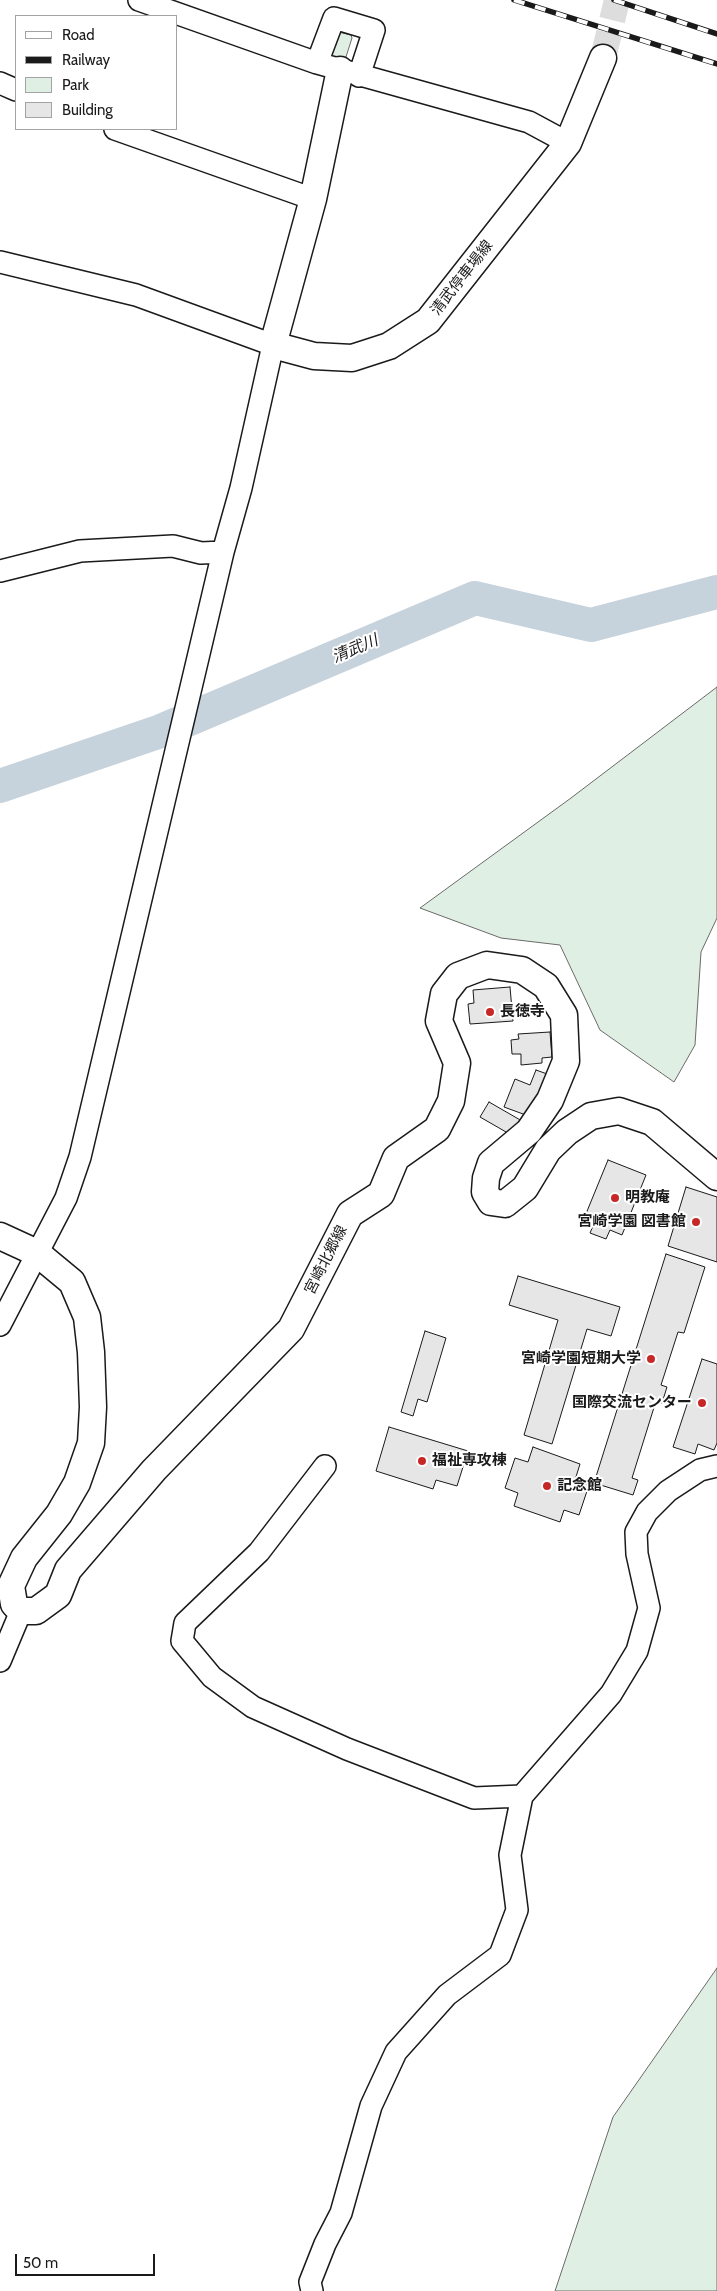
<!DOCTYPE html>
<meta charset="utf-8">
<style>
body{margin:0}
#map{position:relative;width:717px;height:2291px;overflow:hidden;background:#fff;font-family:Cabin,sans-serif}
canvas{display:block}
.legend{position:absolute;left:15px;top:15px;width:162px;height:115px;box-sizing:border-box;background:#fff;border:1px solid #a3a3a3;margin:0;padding:6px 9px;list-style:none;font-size:15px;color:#1a1a1a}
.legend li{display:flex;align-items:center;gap:10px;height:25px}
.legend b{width:25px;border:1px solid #a3a3a3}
.scale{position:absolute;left:15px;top:2254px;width:140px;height:22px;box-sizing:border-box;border:2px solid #1a1a1a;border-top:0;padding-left:6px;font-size:15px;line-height:18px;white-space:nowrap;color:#1a1a1a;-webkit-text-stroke:4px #fff;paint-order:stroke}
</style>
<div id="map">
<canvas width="717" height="2291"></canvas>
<ul class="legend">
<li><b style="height:6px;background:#fff"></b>Road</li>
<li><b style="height:6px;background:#1a1a1a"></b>Railway</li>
<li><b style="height:14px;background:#e0efe3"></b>Park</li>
<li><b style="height:14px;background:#e6e6e6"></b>Building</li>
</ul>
<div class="scale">50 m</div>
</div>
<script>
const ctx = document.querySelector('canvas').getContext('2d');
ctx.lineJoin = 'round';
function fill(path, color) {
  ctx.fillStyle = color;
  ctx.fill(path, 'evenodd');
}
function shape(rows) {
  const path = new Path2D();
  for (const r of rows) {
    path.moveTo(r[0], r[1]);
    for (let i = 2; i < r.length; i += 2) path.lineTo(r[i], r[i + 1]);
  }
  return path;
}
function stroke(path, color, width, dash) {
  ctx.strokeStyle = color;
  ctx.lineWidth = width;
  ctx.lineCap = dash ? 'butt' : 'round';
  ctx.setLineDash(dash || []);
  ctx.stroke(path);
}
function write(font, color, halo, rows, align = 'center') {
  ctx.font = font + ' Cabin,"Noto Sans JP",sans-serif';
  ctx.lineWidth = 4;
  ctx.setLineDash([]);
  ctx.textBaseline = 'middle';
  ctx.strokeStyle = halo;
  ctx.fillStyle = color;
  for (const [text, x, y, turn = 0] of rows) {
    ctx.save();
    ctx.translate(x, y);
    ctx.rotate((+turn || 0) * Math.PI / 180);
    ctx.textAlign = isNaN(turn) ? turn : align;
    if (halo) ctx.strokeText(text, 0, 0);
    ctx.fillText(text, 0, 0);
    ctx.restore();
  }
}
const green = shape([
 [338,32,351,35,352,38,345,60,328,57,338,32],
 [717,687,717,918,701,952,695,1045,674,1082,600,1030,560,945,501,938,420,908,571,798,717,687],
 [717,1968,717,2291,555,2291,613,2117,717,1968]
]);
const river = shape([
 [0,786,161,731,475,598,591,625,717,592]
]);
const building = shape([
 [510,987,513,1021,470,1024,468,1004,474,1003,473,990,510,987],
 [550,1032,552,1057,542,1058,542,1063,521,1065,521,1054,512,1054,511,1040,519,1039,518,1034,550,1032],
 [536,1070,550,1075,534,1118,504,1107,515,1079,530,1085,536,1070],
 [489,1102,522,1121,513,1136,480,1117,489,1102],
 [608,1160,646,1175,622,1235,610,1230,606,1239,590,1233,593,1226,583,1221,608,1160],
 [686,1187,717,1197,717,1262,668,1246,686,1187],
 [666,1254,705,1267,684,1333,678,1332,661,1385,667,1387,662,1403,656,1401,632,1478,638,1480,633,1495,594,1483,666,1254],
 [518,1276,620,1307,611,1336,587,1329,552,1444,524,1435,558,1320,509,1305,518,1276],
 [425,1331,446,1338,427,1402,418,1399,413,1416,401,1412,425,1331],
 [702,1359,717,1364,717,1443,714,1450,698,1444,695,1454,673,1447,702,1359],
 [389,1427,468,1451,457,1486,436,1480,433,1489,376,1471,389,1427],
 [533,1447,580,1464,575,1480,589,1485,579,1515,564,1510,560,1522,514,1506,518,1493,505,1488,515,1458,528,1462,533,1447]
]);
const majorTunnel = shape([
 [603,58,617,0]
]);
const minor = shape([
 [139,0,317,63,529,122,568,143],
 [317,63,334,18,374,30,359,76],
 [0,83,16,90],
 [115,129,313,199],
 [0,262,136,295,273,345,241,488,223,552,80,1157,66,1198,0,1325],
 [0,571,80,551,173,546,201,553,223,552],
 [325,1466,259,1552,185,1623,182,1641,212,1677,253,1707,347,1749,474,1798,522,1796],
 [0,1661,21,1611],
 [312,2291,310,2282,325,2244,341,2213,371,2106,396,2052,447,1995,500,1955,517,1910,510,1855,522,1796,611,1694,637,1651,649,1608,637,1554,636,1532,647,1512,668,1491,700,1470,717,1466]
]);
const major = shape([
 [340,70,313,199,273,345,314,356,352,358,389,346,428,321,568,143,603,58],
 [0,1236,37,1253,72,1282,87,1317,91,1352,93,1407,91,1443,77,1483,59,1514,24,1558,11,1586,14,1604,21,1611,36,1611,58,1595,68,1570,154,1470,291,1329,350,1214,381,1194,396,1158,437,1129,451,1101,457,1063,439,1021,444,994,458,976,487,965,522,970,546,986,564,1015,566,1061,550,1100,529,1131,491,1163,486,1178,485,1192,491,1202,505,1204,525,1188,548,1150,567,1132,591,1116,619,1111,652,1122,717,1177]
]);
const rail = shape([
 [514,0,717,64],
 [614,0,717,34]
]);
const markers = [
 [490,1012,5,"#c62828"],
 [615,1198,5,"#c62828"],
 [696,1222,5,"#c62828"],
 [651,1359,5,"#c62828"],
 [702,1403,5,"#c62828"],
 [422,1461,5,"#c62828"],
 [547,1486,5,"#c62828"]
];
const streetNames = [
 ["清武停車場線",462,278,-52],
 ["宮崎北郷線",326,1260,-63]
];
const poiNames = [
 ["長徳寺",500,1012],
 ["明教庵",625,1198],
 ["宮崎学園 図書館",686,1222,"right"],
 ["宮崎学園短期大学",641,1359,"right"],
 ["国際交流センター",692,1403,"right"],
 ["福祉専攻棟",432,1461],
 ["記念館",557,1486]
];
const waterNames = [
 ["清武川",355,649,-23]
];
fill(green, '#e0efe3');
stroke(green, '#6a6a6a', 1);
stroke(river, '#c6d2dc', 34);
fill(building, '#e6e6e6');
stroke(building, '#1a1a1a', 1);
stroke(majorTunnel, '#ddd', 26, [26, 13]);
stroke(minor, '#1a1a1a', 24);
stroke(major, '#1a1a1a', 29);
stroke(minor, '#fff', 21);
stroke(major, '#fff', 26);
stroke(rail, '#1a1a1a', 5.5);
stroke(rail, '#fff', 4, [11]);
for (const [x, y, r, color] of markers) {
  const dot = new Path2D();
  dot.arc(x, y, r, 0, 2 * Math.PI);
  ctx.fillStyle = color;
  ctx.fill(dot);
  stroke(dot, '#fff', 2);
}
write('15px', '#1a1a1a', '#fff', streetNames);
write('bold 15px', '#1a1a1a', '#fff', poiNames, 'left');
write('italic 16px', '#1a1a1a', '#fff', waterNames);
</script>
